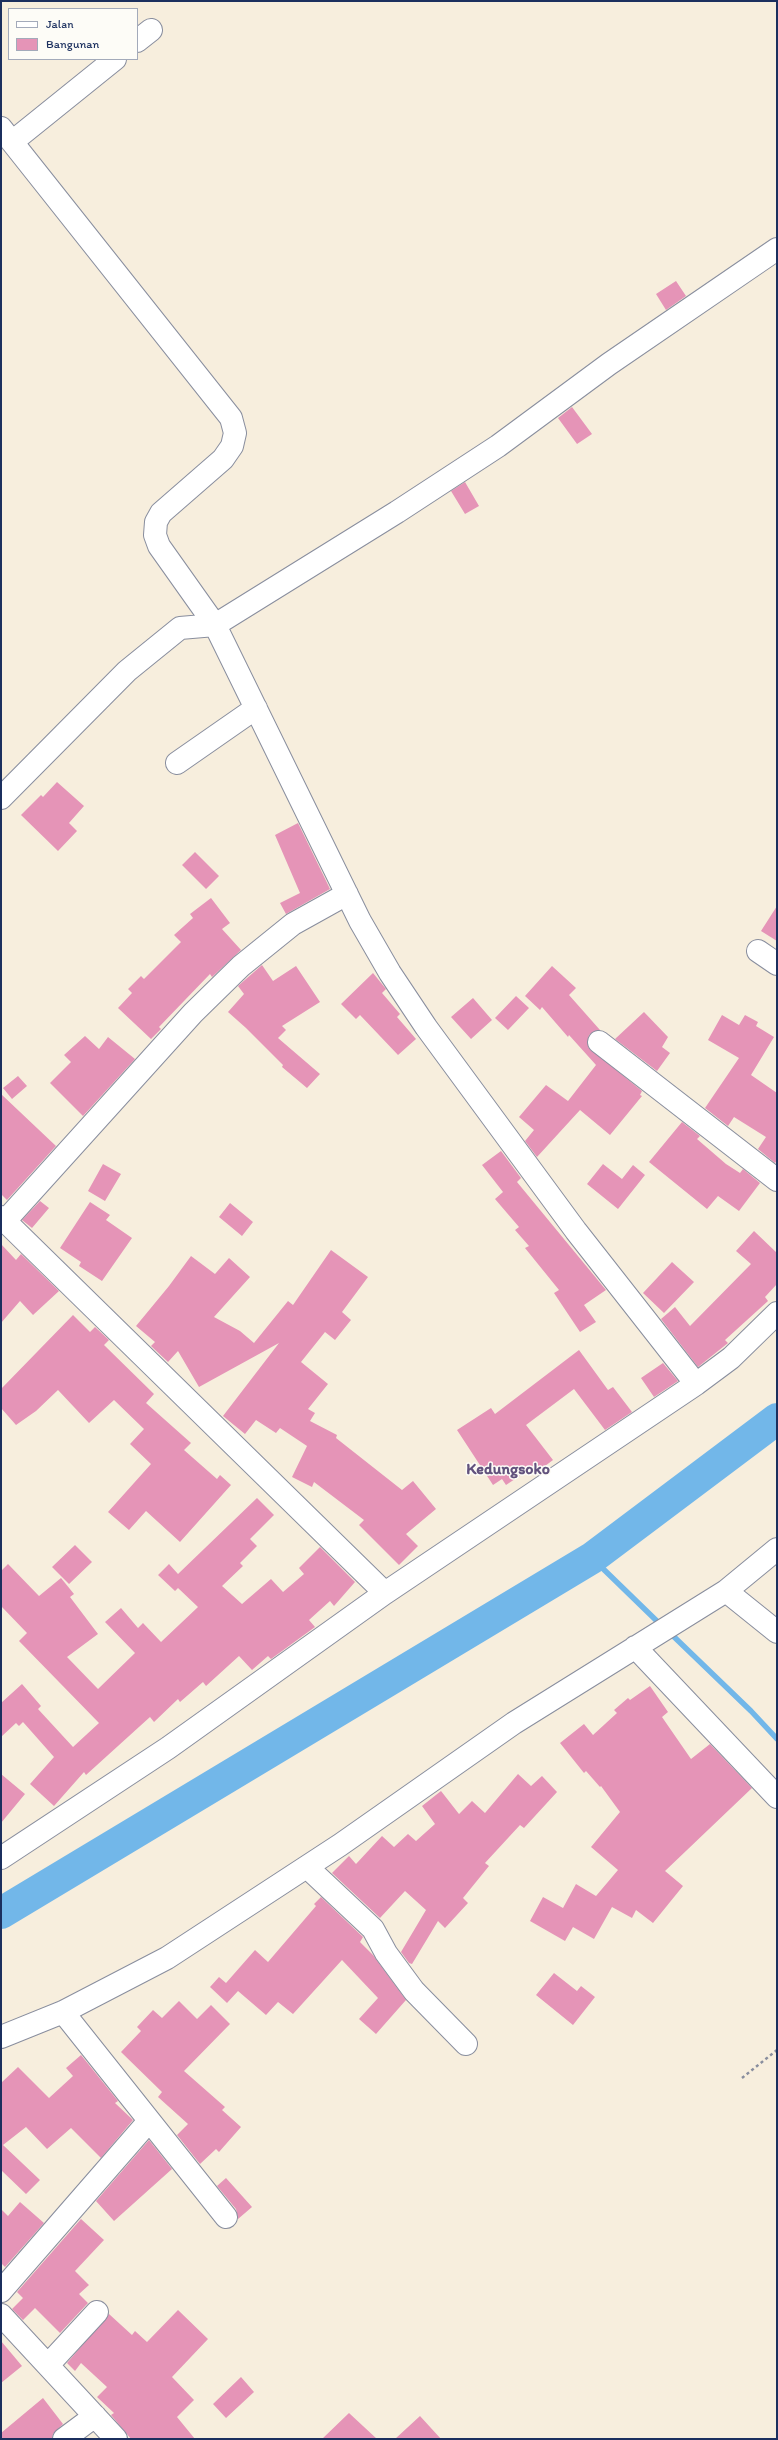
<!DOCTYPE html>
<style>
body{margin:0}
#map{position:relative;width:778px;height:2440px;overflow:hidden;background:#f7eedd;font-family:Itim,sans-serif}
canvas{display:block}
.frame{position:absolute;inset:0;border:2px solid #1b2f5e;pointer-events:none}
.legend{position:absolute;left:8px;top:8px;width:130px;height:52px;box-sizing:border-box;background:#fdfcf7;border:1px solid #a3aaba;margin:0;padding:5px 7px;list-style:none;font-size:12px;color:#1b2f5e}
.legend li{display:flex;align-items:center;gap:8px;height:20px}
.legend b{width:20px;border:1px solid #a3aaba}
</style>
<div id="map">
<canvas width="778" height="2440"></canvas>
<div class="frame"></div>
<ul class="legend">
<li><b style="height:5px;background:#fff"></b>Jalan</li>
<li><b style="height:11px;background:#e594b7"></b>Bangunan</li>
</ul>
</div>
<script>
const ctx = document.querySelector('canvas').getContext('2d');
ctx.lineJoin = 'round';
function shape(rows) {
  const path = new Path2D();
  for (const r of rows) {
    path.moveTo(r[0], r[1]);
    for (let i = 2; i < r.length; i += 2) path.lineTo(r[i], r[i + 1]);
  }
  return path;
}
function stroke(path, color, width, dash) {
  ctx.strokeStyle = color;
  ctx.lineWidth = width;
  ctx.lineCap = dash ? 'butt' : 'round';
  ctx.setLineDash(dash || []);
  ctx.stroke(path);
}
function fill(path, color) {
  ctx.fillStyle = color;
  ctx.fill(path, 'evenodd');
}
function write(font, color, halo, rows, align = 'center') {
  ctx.font = font + ' Itim,sans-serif';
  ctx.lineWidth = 3;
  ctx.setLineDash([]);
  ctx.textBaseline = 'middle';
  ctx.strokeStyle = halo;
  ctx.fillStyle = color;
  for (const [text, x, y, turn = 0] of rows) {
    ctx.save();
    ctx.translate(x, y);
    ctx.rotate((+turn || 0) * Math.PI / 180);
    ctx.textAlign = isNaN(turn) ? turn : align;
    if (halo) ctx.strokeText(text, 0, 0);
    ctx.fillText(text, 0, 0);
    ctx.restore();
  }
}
const stream = shape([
 [592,1558,662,1626],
 [669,1632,751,1711,777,1739]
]);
const river = shape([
 [1,1913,592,1558,777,1419]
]);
const building = shape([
 [676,281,686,296,666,310,656,294],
 [572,407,592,434,577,444,558,418],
 [465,482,479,506,465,514,451,491],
 [57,782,84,806,69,823,77,831,58,851,21,815,41,795,43,797],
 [298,823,330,889,286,914,280,903,300,893,275,835],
 [195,852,219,876,206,889,182,865],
 [211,898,230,923,222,929,241,950,212,977,210,974,159,1027,161,1029,151,1039,118,1008,132,993,128,989,141,976,144,979,181,942,174,935,193,918,190,914],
 [777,906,777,941,761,931],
 [262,965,273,981,296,966,320,1002,282,1026,286,1030,278,1038,320,1074,307,1088,282,1067,283,1065,246,1028,228,1012,244,994,238,986],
 [552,966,576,988,569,995,600,1030,589,1035,588,1047,642,1091,640,1095,642,1096,610,1135,580,1110,537,1157,525,1141,534,1130,519,1117,546,1085,568,1101,596,1065,569,1035,568,1037,542,1007,540,1010,525,996],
 [373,973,386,989,382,993,400,1014,397,1017,416,1039,398,1055,360,1015,356,1019,341,1004],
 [516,996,529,1008,508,1030,495,1018],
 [473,998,492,1020,471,1039,451,1017],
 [644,1012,668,1037,662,1047,670,1053,657,1071,615,1039],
 [722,1015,739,1025,745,1015,758,1022,756,1026,774,1037,751,1075,777,1093,777,1160,775,1163,758,1149,766,1137,734,1117,728,1126,705,1108,739,1058,708,1040],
 [85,1036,99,1049,108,1037,135,1059,83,1116,50,1083,71,1062,64,1055],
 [18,1076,27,1086,12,1099,3,1088],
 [1,1094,56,1146,7,1200,1,1194],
 [682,1122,700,1136,697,1139,726,1164,740,1173,743,1169,760,1183,739,1211,718,1196,707,1209,649,1162],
 [501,1151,521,1178,517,1182,606,1290,584,1305,596,1322,580,1332,554,1293,559,1290,525,1248,529,1246,515,1230,519,1227,495,1199,503,1192,482,1165],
 [103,1164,121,1174,105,1201,88,1191],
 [603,1164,622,1179,633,1165,645,1175,618,1209,587,1184],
 [40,1201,49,1208,32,1228,22,1220],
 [90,1202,110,1215,106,1220,132,1238,102,1281,79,1266,81,1262,60,1248],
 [230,1203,253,1222,242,1236,219,1217],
 [754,1231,777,1253,777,1284,765,1297,768,1301,725,1340,728,1343,698,1367,661,1319,675,1307,690,1326,751,1264,736,1251],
 [1,1244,16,1260,21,1254,59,1291,33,1315,20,1301,1,1323],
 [331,1250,368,1277,342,1312,351,1320,335,1340,325,1332,301,1362,328,1384,308,1409,315,1413,310,1421,337,1435,336,1438,402,1490,413,1481,436,1509,406,1534,418,1546,399,1565,359,1525,364,1520,314,1482,312,1487,292,1477,307,1446,280,1428,276,1433,256,1420,245,1434,223,1416,279,1343,199,1387,178,1351,168,1362,151,1346,155,1342,136,1326,169,1286,191,1256,215,1274,229,1258,250,1277,214,1317,240,1331,254,1343,288,1301,293,1305],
 [672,1262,694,1282,664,1313,643,1293],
 [73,1315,90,1332,95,1327,109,1340,104,1345,154,1394,146,1403,191,1443,184,1450,217,1479,220,1475,231,1485,180,1542,146,1511,129,1530,108,1512,151,1464,130,1444,144,1429,114,1400,89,1423,58,1390,36,1411,16,1425,1,1408,1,1389],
 [579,1350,608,1390,613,1387,632,1412,605,1430,574,1389,526,1425,553,1460,537,1472,533,1467,506,1485,502,1479,493,1485,457,1430,491,1408,495,1414],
 [663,1363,678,1381,654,1397,641,1378],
 [257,1498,274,1515,250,1539,257,1546,240,1563,243,1566,222,1586,242,1604,271,1579,283,1592,304,1574,299,1568,320,1547,355,1582,334,1606,330,1601,309,1620,315,1627,271,1659,268,1656,252,1670,239,1656,206,1686,203,1682,180,1702,178,1699,154,1722,150,1717,86,1775,84,1772,54,1806,30,1784,54,1757,23,1722,19,1726,16,1723,1,1737,1,1703,22,1684,41,1706,38,1709,73,1747,99,1723,19,1641,27,1633,1,1606,1,1571,8,1564,39,1596,61,1578,74,1594,70,1597,98,1634,67,1657,98,1689,135,1653,105,1622,121,1608,138,1628,143,1623,161,1642,198,1607,178,1588,175,1591,158,1575,169,1564,178,1574],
 [75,1545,92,1562,69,1584,52,1567],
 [650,1686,668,1712,662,1717,691,1759,710,1744,752,1788,665,1871,683,1886,653,1923,636,1910,632,1918,612,1907,594,1939,573,1927,565,1941,530,1921,543,1897,563,1908,576,1884,596,1896,618,1870,591,1847,620,1812,601,1786,600,1787,586,1771,584,1773,560,1743,584,1724,593,1735,617,1713,614,1710,628,1698,630,1700],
 [1,1774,25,1794,1,1823],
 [518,1774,531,1786,542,1776,557,1792,524,1828,520,1825,485,1863,489,1866,463,1898,468,1903,445,1928,438,1921,412,1964,409,1963,401,1952,426,1910,405,1891,380,1918,332,1873,349,1856,356,1864,382,1836,394,1847,408,1834,416,1841,435,1824,422,1806,441,1791,459,1814,472,1801,485,1813],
 [321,1897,363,1937,360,1942,373,1955,406,2000,376,2034,359,2019,378,1998,342,1960,293,2014,278,2002,266,2015,238,1991,227,2003,210,1987,219,1977,226,1983,255,1950,268,1962,316,1906,314,1904],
 [554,1973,577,1991,581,1986,595,1997,573,2025,536,1995],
 [179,2001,197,2019,211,2005,230,2024,184,2071,225,2107,222,2110,241,2127,219,2152,216,2149,200,2164,177,2135,188,2124,158,2097,162,2092,121,2052,141,2031,137,2027,153,2010,162,2018],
 [81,2055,118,2101,115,2103,133,2120,101,2158,71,2128,47,2149,26,2127,3,2145,40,2180,26,2194,1,2170,1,2083,18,2067,49,2098,73,2076,66,2068],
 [149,2140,172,2169,114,2221,96,2201],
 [226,2178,252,2207,238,2219,236,2209,217,2186],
 [20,2202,44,2223,5,2267,1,2263,1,2209,8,2216],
 [81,2219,104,2240,75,2271,89,2285,79,2294,88,2303,60,2333,35,2308,23,2320,12,2309,23,2298,17,2292],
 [178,2310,208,2339,172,2377,194,2400,177,2417,195,2439,131,2439,111,2415,114,2413,97,2397,107,2387,81,2363,75,2371,67,2363,109,2314,132,2335,135,2331,147,2342],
 [1,2341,22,2366,1,2383],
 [241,2377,254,2392,226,2418,213,2404],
 [43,2398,63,2424,53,2434,52,2439,1,2439,1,2433],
 [349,2413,377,2439,322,2439],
 [420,2416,441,2439,395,2439]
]);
const path = shape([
 [742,2078,777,2050]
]);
const minor = shape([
 [137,41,151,30],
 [1,128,231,418,235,433,232,446,223,459,161,513,156,522,155,535,159,546,215,625,360,921,390,973,426,1027,576,1231,696,1384],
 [12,142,115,59],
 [177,763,256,708],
 [1,798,127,671,180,628,215,625,397,512,498,446,609,364,777,249],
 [758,951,777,964],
 [599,1042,777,1180],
 [1,1217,385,1593],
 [6,1220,193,1013,241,966,293,924,347,894],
 [726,1591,777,1632],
 [635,1647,777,1797],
 [1,1858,168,1748,385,1593,696,1384,731,1358,777,1313],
 [307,1867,373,1929,386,1953,414,1991,466,2044],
 [63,2012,226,2217],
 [1,2037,63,2012,167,1958,340,1845,514,1723,726,1591,777,1549],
 [1,2291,149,2121],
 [1,2315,116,2439],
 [48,2365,97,2312],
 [64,2439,95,2416]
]);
const quarterNames = [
 ["Kedungsoko",508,1470]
];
stroke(stream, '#72b7e9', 5.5);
stroke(river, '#72b7e9', 32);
fill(building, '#e594b7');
stroke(minor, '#898e9e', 24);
stroke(path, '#898e9e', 2.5, [3, 3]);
stroke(minor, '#fff', 22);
write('bold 16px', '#62527d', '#fdfcf7', quarterNames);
</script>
